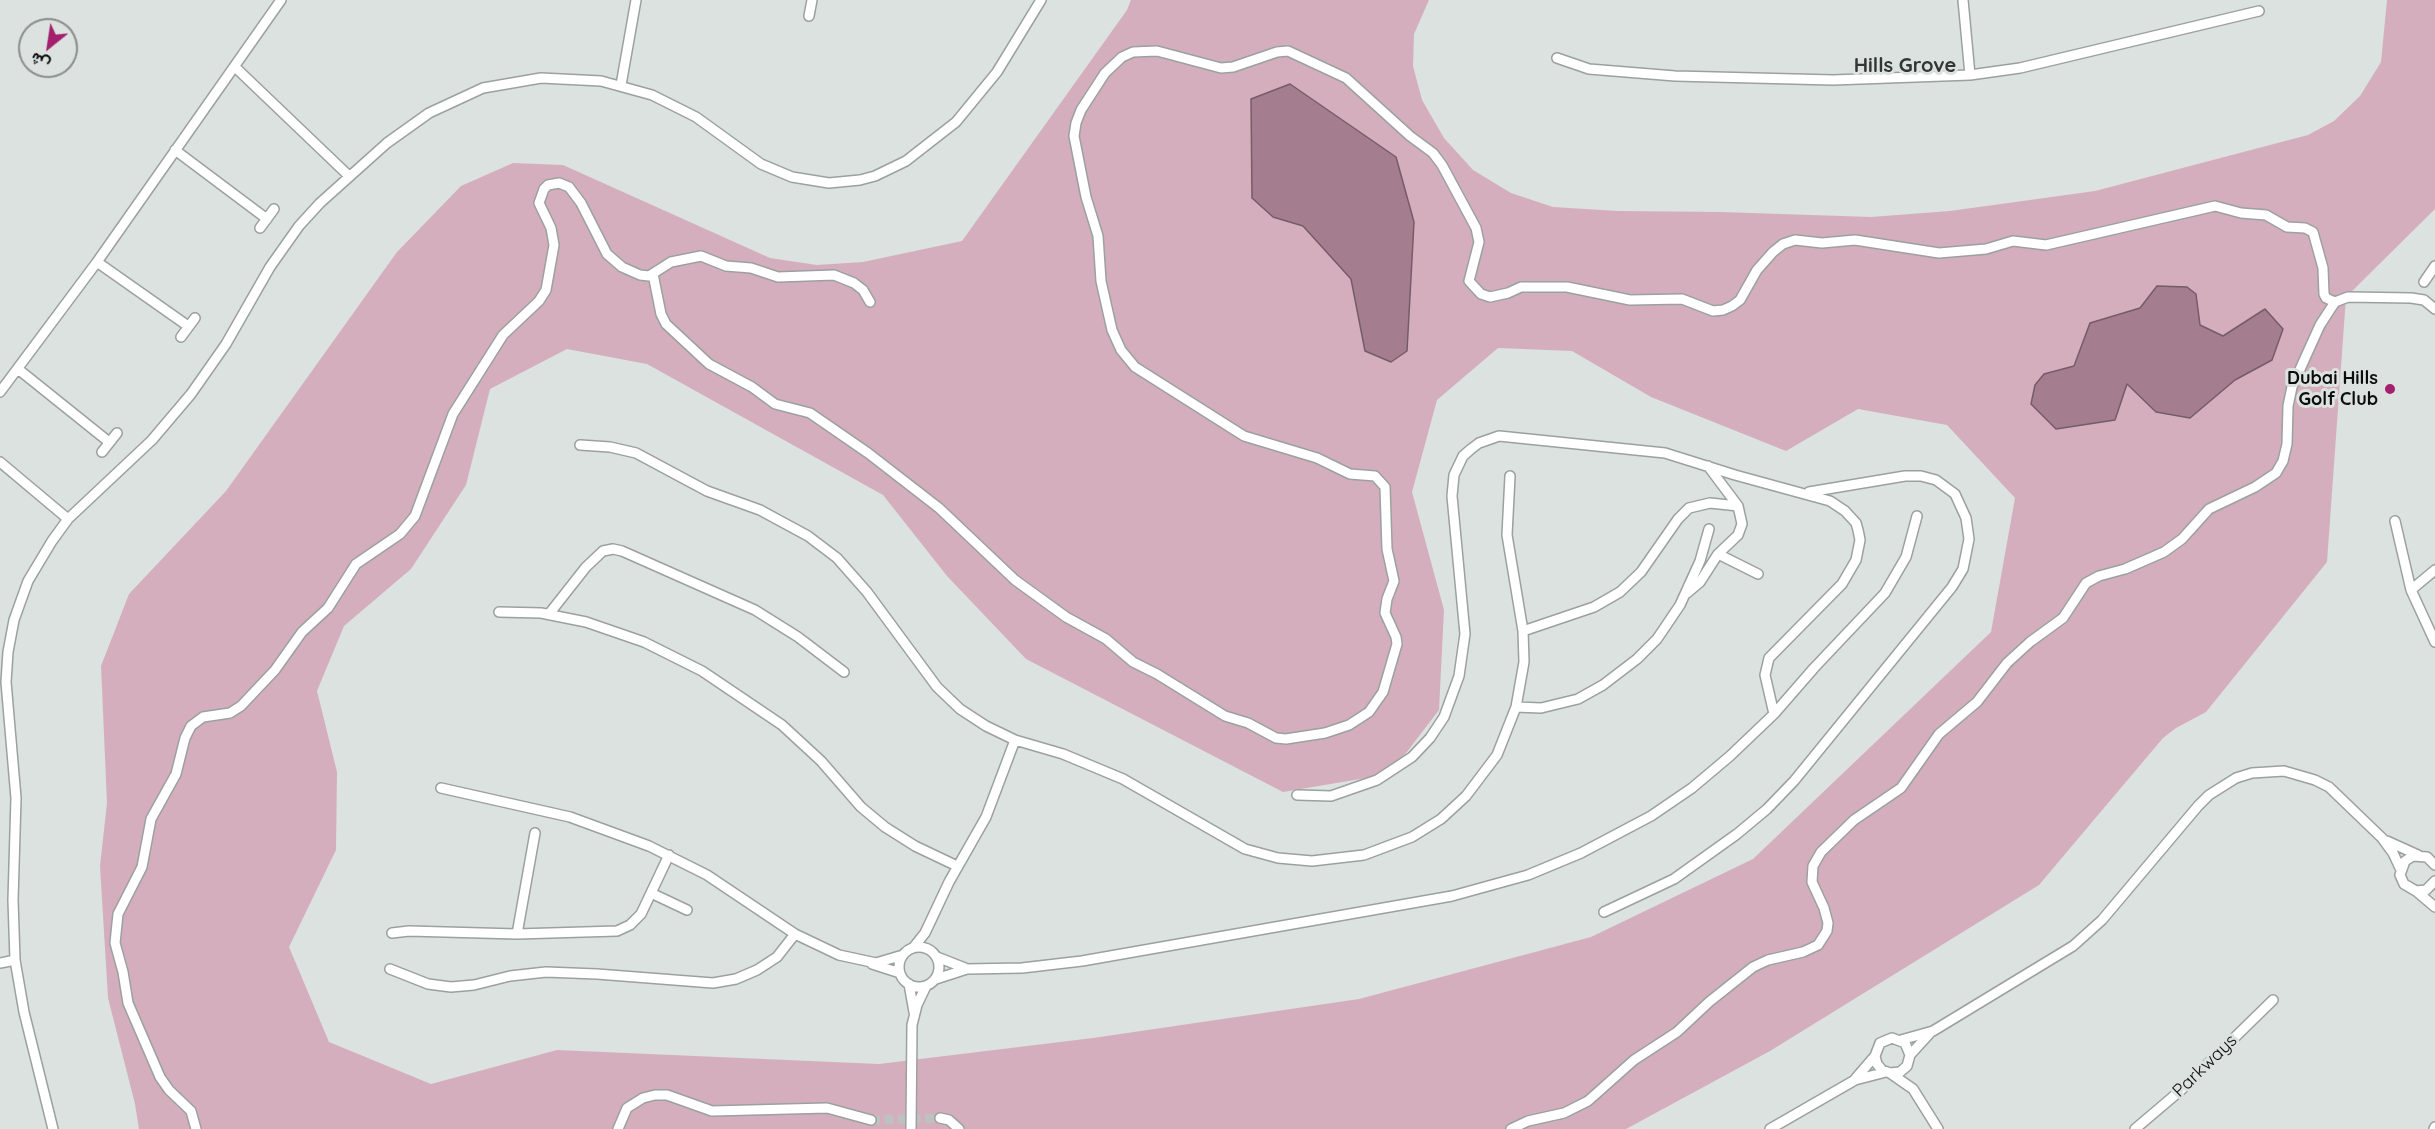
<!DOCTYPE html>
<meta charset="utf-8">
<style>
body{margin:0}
#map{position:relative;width:2435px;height:1129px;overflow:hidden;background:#dce2df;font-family:Quicksand,Vazirmatn,sans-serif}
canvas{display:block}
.north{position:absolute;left:18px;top:18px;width:60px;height:60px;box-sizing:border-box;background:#dce2df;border:2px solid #898d8b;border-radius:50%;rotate:210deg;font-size:16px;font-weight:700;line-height:24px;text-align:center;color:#0c0e0d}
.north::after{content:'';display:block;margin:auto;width:21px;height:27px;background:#a41f6c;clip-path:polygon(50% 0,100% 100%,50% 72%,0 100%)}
</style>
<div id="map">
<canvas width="2435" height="1129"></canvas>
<div class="north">ش</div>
</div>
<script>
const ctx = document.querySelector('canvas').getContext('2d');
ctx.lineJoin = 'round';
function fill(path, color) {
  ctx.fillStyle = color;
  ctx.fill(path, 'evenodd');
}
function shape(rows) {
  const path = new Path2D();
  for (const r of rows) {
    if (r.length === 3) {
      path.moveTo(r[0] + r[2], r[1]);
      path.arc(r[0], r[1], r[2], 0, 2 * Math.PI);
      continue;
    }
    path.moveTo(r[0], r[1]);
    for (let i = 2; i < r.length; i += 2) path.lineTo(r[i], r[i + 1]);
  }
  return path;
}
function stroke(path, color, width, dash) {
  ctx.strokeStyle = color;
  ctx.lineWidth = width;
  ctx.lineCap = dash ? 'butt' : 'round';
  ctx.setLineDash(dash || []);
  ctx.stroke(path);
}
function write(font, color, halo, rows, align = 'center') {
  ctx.font = font + ' Quicksand,sans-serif';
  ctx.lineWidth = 6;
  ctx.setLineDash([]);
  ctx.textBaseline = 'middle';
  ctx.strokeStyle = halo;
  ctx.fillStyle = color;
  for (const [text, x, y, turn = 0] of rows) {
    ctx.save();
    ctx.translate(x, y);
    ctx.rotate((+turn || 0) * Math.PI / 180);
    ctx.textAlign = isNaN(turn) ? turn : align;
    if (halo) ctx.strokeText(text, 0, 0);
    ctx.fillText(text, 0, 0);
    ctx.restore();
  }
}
const green = shape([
 [1131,0,1429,0,1414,34,1413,66,1422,100,1444,138,1473,170,1511,193,1553,207,1618,211,1721,212,1871,217,1950,211,2095,191,2308,135,2334,121,2360,96,2381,62,2387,0,2435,0,2435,209,2346,297,2327,562,2206,712,2176,728,2163,738,2039,885,1770,1051,1626,1129,139,1129,135,1104,108,998,100,866,107,803,101,666,129,594,226,491,397,252,461,186,513,163,563,165,770,258,817,265,863,262,962,241,1127,10],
 [1498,348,1572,351,1651,397,1786,451,1858,409,1947,425,2015,498,1991,632,1753,859,1591,937,1359,999,1093,1038,879,1064,557,1050,431,1084,329,1042,289,947,336,850,337,772,317,691,344,626,411,569,466,485,490,389,567,349,647,364,883,495,947,576,1026,659,1283,792,1390,774,1439,710,1444,610,1412,492,1437,400]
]);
const water = shape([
 [1290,84,1396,157,1414,222,1407,351,1391,362,1365,351,1351,279,1303,226,1273,217,1252,198,1251,99,1290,84],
 [2157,286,2187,287,2196,294,2200,325,2223,336,2265,309,2283,329,2272,360,2235,380,2190,418,2156,412,2127,384,2115,420,2056,429,2031,404,2035,385,2044,374,2074,366,2090,323,2140,308,2157,286]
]);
const streetTunnel = shape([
 [871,1120,940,1118]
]);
const street = shape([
 [1963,0,1970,75],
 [809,16,812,0],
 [1557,58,1589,69,1675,76,1833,80,1970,75,2020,68,2259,11],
 [235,67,349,176],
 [621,85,636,0],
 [175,150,267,219],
 [260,228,274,209],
 [97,262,188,326],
 [653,274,661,314,666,324,709,364,752,387,775,404,810,413,868,453,939,508,1015,580,1066,617,1106,639,1133,662,1157,674,1225,716,1248,723,1276,738,1286,739,1325,733,1349,725,1369,712,1383,692,1397,644,1396,637,1385,613,1387,599,1394,581,1387,549,1385,487,1375,476,1350,474,1317,458,1244,436,1135,367,1121,350,1112,330,1101,281,1098,236,1086,197,1074,136,1076,123,1081,110,1105,73,1122,57,1133,52,1157,51,1221,68,1233,67,1277,52,1288,51,1346,78,1410,136,1433,153,1442,165,1476,228,1479,242,1469,281,1481,294,1490,297,1508,293,1521,287,1567,287,1630,300,1682,299,1713,311,1723,310,1732,306,1740,300,1757,270,1773,252,1783,244,1795,240,1822,243,1855,240,1939,253,1986,249,2013,241,2046,245,2215,206,2241,213,2266,215,2287,227,2305,228,2313,232,2323,268,2324,294,2326,298,2335,302],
 [2424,282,2435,266],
 [181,337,195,318],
 [18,369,109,442],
 [0,392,97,262,281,0],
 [580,445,610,447,636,453,707,491,760,510,808,536,837,558,867,592,937,687,960,709,986,726,1015,740,1063,754,1123,779,1245,849,1278,858,1312,861,1364,855,1412,837,1441,819,1466,796,1497,755,1516,707,1524,662,1523,631,1507,535,1510,476],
 [102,452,117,433],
 [0,462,68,519],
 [2395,521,2411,590,2435,642],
 [1718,554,1758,574],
 [2411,590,2435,570],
 [1687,593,1700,582,1718,554,1738,535,1742,524,1738,506,1708,466],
 [499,612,541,613,586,622,644,642,702,671,782,725,821,761,861,807,885,827,915,846,957,866],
 [549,614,586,567,603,551,613,549,622,551,755,610,798,637,844,672],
 [1523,631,1594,607,1620,592,1641,572,1678,519,1689,508,1710,503,1738,506],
 [1516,707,1541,708,1578,699,1603,685,1637,659,1657,639,1680,605,1700,561,1709,529],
 [441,788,570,817,649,846,707,875,795,934,839,955,876,963,903,955],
 [1297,795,1331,796,1377,780,1412,757,1430,738,1444,717,1459,676,1465,634,1452,496,1454,475,1463,456,1471,449,1479,443,1499,436,1665,453,1735,475,1830,501,1845,511,1856,523,1858,530,1860,540,1856,560,1842,584,1769,658,1765,675,1774,714],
 [2387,841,2418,855],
 [2435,865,2427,857,2413,856,2405,861,2400,875,2404,884,2416,891,2426,890,2435,881],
 [2416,891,2435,907],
 [651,893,687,910],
 [1604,912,1674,879,1737,834,1767,809,1794,781,1952,587,1963,569,1969,539,1966,518,1955,494,1936,480,1921,476,1905,476,1809,492],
 [392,933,409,931,517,934,617,931,630,925,641,914,669,855],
 [517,934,535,833],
 [919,967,20],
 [913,948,925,933,949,882,986,817,1015,740],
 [937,957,965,968],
 [0,963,15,960],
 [872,964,900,973],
 [390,969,428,984,451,987,474,985,510,976,546,972,597,974,713,983,736,979,757,970,777,957,795,934],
 [936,979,967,969,1022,968,1082,961,1452,896,1528,875,1581,853,1651,816,1692,788,1730,756,1774,714,1814,668,1885,593,1906,557,1917,516],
 [909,984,914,1012],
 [1901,1040,1933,1031,2073,946,2102,920,2198,806,2209,795,2236,778,2252,773,2284,771,2315,780,2329,787,2382,838,2393,853,2401,870],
 [1910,1055,1905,1043,1892,1038,1880,1043,1875,1056,1877,1064,1882,1070,1890,1073,1900,1072,1907,1066,1910,1055,1930,1033],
 [1890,1073,1913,1089,1938,1129],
 [1856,1078,1875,1056],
 [940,1118,949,1120,959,1129],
 [53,1129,24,1012,15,960,13,900,16,798,6,682,8,652,14,620,28,581,52,541,68,519,152,440,191,394,226,344,270,267,299,226,320,203,387,143,429,113,483,88,541,78,601,81,652,95,696,117,761,164,792,177,829,183,860,180,875,176,906,161,956,122,997,72,1041,0],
 [196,1129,191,1111,169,1090,160,1077,128,1003,123,972,115,943,118,914,142,867,151,819,176,774,185,738,191,726,203,717,230,713,241,706,275,670,302,632,328,608,356,564,400,534,415,516,453,414,503,335,539,301,546,290,554,245,551,228,539,203,544,189,548,185,559,183,569,187,581,203,607,254,622,267,640,275,649,276,671,262,701,256,726,266,751,268,778,277,834,275,854,283,863,290,870,302],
 [618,1129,627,1108,643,1098,655,1095,667,1095,712,1111,827,1108,871,1120],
 [911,1129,912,1025,917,1005,926,986],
 [1511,1129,1528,1121,1564,1113,1588,1101,1634,1060,1677,1032,1709,1002,1753,967,1768,960,1803,952,1818,945,1827,931,1828,923,1824,908,1812,882,1813,866,1821,852,1854,820,1901,788,1939,734,1977,702,2007,663,2030,642,2063,618,2086,583,2099,576,2125,569,2164,552,2182,539,2209,509,2255,487,2276,473,2283,461,2287,444,2288,406,2292,387,2320,325,2335,302,2348,297,2411,298,2424,300,2435,309],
 [1770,1129,1855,1080,1886,1072],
 [2135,1129,2181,1090,2273,1000],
 [2434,1129,2435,1127]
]);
const markers = [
 [2390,389,6,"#a41f6c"]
];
const poiNames = [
 ["Dubai Hills",2378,379],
 ["Golf Club",2378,400]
];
const streetNames = [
 ["Parkways",2205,1066,-44]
];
const neighbourhoodNames = [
 ["Hills Grove",1905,66]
];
fill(green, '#d5aebe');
fill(water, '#a47e8e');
stroke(water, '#765c67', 1.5);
stroke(streetTunnel, '#bdc2c0', 9, [9, 4.5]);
stroke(street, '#9ba19e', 12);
stroke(street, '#fff', 9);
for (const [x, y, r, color] of markers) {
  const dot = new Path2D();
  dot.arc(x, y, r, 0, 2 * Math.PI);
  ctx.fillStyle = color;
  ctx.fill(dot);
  stroke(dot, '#dce2df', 2);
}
write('bold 18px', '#0c0e0d', '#dce2df', poiNames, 'right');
write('18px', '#0c0e0d', '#dce2df', streetNames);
write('bold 20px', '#323735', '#dce2df', neighbourhoodNames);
</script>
